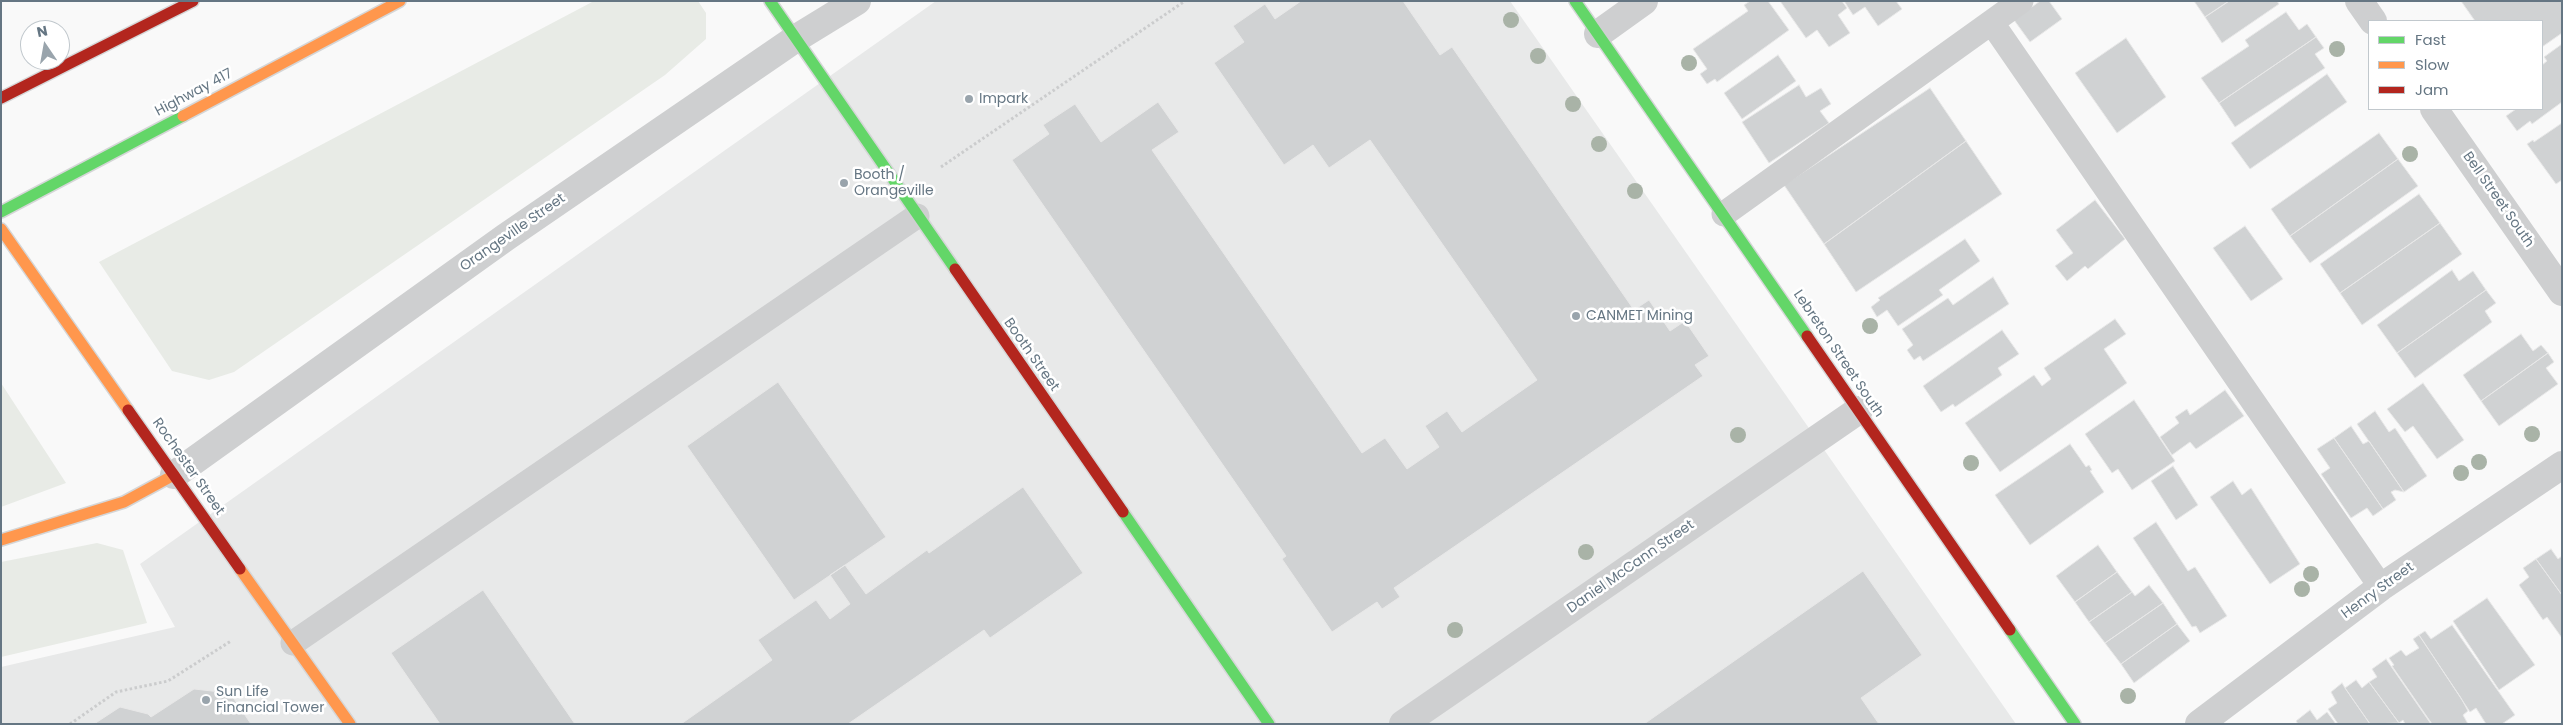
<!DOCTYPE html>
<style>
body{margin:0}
#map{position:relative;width:2563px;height:725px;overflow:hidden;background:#f9f9f9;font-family:Poppins,sans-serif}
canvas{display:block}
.frame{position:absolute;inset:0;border:2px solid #657683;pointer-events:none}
.legend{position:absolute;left:2368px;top:20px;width:175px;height:90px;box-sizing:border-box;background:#fff;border:1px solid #c1c8cd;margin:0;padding:6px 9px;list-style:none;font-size:15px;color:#657683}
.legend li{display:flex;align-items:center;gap:10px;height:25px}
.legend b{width:25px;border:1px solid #c1c8cd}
.north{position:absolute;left:20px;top:20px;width:50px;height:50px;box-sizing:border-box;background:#fff;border:1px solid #c1c8cd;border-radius:50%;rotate:348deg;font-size:14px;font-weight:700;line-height:20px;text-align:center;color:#657683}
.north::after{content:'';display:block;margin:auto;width:18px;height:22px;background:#99a4ac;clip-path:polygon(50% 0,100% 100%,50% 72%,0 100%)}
</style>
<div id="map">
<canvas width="2563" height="725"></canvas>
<div class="frame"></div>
<ul class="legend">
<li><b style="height:6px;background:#63d668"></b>Fast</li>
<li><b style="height:6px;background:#ff974d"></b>Slow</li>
<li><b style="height:6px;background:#b3261e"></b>Jam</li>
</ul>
<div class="north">N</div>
</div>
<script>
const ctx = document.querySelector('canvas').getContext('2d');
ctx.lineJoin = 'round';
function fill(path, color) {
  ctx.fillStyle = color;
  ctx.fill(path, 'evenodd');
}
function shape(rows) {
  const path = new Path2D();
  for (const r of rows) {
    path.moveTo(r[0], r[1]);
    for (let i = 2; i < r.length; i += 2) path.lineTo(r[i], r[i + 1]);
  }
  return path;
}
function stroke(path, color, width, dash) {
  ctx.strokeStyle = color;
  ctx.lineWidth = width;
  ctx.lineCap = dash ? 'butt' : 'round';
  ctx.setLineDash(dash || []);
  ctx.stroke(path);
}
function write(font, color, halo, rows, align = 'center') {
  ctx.font = font + ' Poppins,sans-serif';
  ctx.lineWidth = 5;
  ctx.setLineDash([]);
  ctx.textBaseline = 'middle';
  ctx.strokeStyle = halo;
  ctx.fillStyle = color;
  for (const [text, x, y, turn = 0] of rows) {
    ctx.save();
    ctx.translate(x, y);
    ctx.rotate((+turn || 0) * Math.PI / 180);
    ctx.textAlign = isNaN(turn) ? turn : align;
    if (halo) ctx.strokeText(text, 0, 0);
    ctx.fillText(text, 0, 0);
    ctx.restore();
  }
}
const built = shape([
 [936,1,1510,1,2016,724,1,724,1,667,175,627,140,564]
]);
const green = shape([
 [594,1,698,1,706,13,706,39,665,75,234,372,209,380,172,371,99,262],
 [1,383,66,483,1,507],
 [97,543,123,550,147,623,1,657,1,562]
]);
const building = shape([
 [1301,1,1403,1,1440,55,1452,47,1634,310,1649,300,1670,331,1685,321,1709,356,1695,365,1703,376,1394,588,1400,597,1382,609,1377,602,1332,632,1282,559,1286,556,1012,160,1049,134,1043,125,1075,104,1101,142,1158,102,1179,132,1152,150,1362,453,1385,438,1407,469,1439,447,1425,426,1447,411,1462,432,1537,380,1370,140,1329,168,1313,145,1284,165,1214,63,1244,42,1233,26,1265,4,1275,19,1301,1],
 [1750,1,1768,1,1789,30,1717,82,1715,79,1707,84,1700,74,1707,69,1693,49,1748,11,1744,5,1750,1],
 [1780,1,1842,1,1847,8,1838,15,1850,33,1829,47,1817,30,1806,38,1780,1],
 [1844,1,1896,1,1902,9,1878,26,1865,7,1853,15,1844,1],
 [2040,1,2049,1,2062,19,2030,42,2014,20,2040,1],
 [2194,1,2229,1,2205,17,2194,1],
 [2229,1,2277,1,2279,4,2222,43,2205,17,2229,1],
 [2461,1,2562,1,2562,33,2542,47,2542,21,2475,21,2461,1],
 [2286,12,2299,30,2307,24,2316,37,2219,103,2201,78,2249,46,2245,40,2286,12],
 [2316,37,2324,48,2315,54,2325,68,2235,127,2219,103,2316,37],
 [2126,38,2166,97,2117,133,2075,73,2126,38],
 [2562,44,2562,102,2532,124,2530,121,2517,131,2506,116,2516,109,2542,109,2542,65,2547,61,2544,57,2562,44],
 [1778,55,1796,81,1742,119,1724,93,1778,55],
 [2327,74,2347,102,2250,169,2231,143,2327,74],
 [1799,85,1806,97,1821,88,1831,104,1820,111,1829,123,1769,163,1742,122,1799,85],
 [1930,88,1966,141,1824,244,1784,185,1930,88],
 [2562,123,2562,180,2556,184,2527,144,2533,140,2534,142,2562,123],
 [2379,133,2398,159,2290,236,2271,209,2379,133],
 [1966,141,2002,194,1856,292,1824,244,1966,141],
 [2398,159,2418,186,2310,263,2290,236,2398,159],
 [2419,194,2440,223,2340,293,2320,264,2419,194],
 [2095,200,2125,239,2088,269,2085,266,2067,281,2055,266,2073,253,2056,230,2095,200],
 [2440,223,2462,254,2362,325,2340,293,2440,223],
 [2245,226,2283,279,2251,301,2213,248,2245,226],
 [1965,239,1980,261,1939,290,1943,295,1898,326,1887,310,1877,317,1871,307,1880,300,1878,298,1965,239],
 [2452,270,2459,281,2473,271,2486,290,2397,353,2377,325,2452,270],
 [1993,277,2009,304,1923,361,1920,356,1914,360,1907,350,1913,345,1902,329,1948,298,1953,305,1993,277],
 [2486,290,2496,303,2485,311,2492,322,2415,378,2397,353,2486,290],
 [2115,319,2126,334,2104,349,2127,383,2000,472,1965,423,2034,375,2042,386,2051,379,2044,368,2115,319],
 [2002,330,2019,354,1998,368,2002,375,1955,407,1953,404,1941,412,1923,386,2002,330],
 [2521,334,2533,351,2541,345,2548,353,2481,401,2463,375,2521,334],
 [2548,353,2554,362,2546,368,2558,384,2499,426,2481,401,2548,353],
 [778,382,886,537,794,600,687,446,778,382],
 [2423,383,2464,440,2437,459,2413,426,2405,432,2387,409,2423,383],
 [2225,390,2244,416,2196,449,2190,442,2172,455,2160,437,2179,423,2175,417,2187,409,2190,415,2225,390],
 [2134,400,2175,461,2132,490,2118,469,2112,473,2085,434,2134,400],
 [2375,411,2389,432,2395,428,2427,476,2404,492,2357,424,2375,411],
 [2351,426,2363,444,2369,441,2404,492,2395,490,2391,492,2396,500,2383,509,2334,438,2351,426],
 [2334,438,2383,509,2373,516,2367,508,2351,518,2321,474,2330,468,2317,449,2334,438],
 [2070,444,2086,467,2089,465,2092,470,2090,471,2104,492,2030,545,1995,495,2070,444],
 [2173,466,2198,505,2176,520,2151,481,2173,466],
 [2233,481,2242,495,2251,488,2300,564,2270,584,2210,497,2233,481],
 [1023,487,1083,573,990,638,984,630,848,724,681,724,772,660,758,640,816,600,830,619,850,604,830,575,845,565,866,594,927,550,929,553,1023,487],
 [2156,522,2188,571,2195,567,2227,616,2200,633,2196,626,2192,627,2133,538,2156,522],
 [2098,545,2117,572,2075,602,2056,576,2098,545],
 [2551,549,2558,559,2562,556,2562,595,2536,559,2551,549],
 [2536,559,2562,595,2562,638,2547,617,2543,620,2519,585,2529,577,2523,568,2536,559],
 [1863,571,1922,655,1861,698,1879,724,1644,724,1863,571],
 [2117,572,2132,592,2089,622,2075,602,2117,572],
 [2149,585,2163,603,2105,643,2089,622,2132,592,2135,596,2149,585],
 [483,590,575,724,440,724,391,653,483,590],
 [2487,598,2535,665,2499,690,2453,621,2487,598],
 [2163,603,2177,624,2121,664,2105,643,2163,603],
 [2177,624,2190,641,2134,683,2121,664,2177,624],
 [2452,625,2515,715,2502,724,2486,724,2476,708,2470,712,2419,635,2425,631,2431,639,2452,625],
 [2419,635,2461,698,2468,711,2463,715,2468,724,2432,724,2392,666,2394,665,2389,658,2401,650,2406,656,2419,648,2413,639,2419,635],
 [2386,659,2431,724,2405,724,2403,720,2399,723,2369,682,2377,677,2372,669,2386,659],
 [2356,680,2362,688,2369,682,2399,723,2370,724,2345,688,2356,680],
 [2342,683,2345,688,2370,724,2338,724,2328,709,2337,703,2331,692,2342,683],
 [194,689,230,693,251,724,94,724,120,707,148,714,151,717,194,689],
 [2310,710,2317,720,2327,712,2336,724,2298,724,2296,721,2310,710]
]);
const path = shape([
 [941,167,1185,1],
 [70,724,116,692,168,681,231,641]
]);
const lane = shape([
 [1992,23,2381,587],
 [1724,214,2021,1],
 [293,643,917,216]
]);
const street = shape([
 [2359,1,2373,21],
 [1598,34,1644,1],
 [2434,109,2562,292],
 [174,475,506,237,795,39,857,1],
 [1403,724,1859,410],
 [2199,724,2381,587,2562,465]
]);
const fast = shape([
 [770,1,955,269],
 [1575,1,1807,336],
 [1,212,183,116],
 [1123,512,1269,724],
 [2010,630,2075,724]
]);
const slow = shape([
 [183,116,400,1],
 [1,229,128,410],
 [1,540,124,502,174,475],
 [240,569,350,724]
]);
const jam = shape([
 [1,98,193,1],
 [955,269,1123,512],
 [1807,336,2010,630],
 [128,410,240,569]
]);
const trees = [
 [1511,20],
 [2337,49],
 [1538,56],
 [1689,63],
 [1573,104],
 [1599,144],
 [2410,154],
 [1635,191],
 [1870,326],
 [2532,434],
 [1738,435],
 [2479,462],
 [1971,463],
 [2461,473],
 [1586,552],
 [2311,574],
 [2302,589],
 [1455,630],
 [2128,696]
];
const markers = [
 [969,99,5,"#99a4ac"],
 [844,183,5,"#99a4ac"],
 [1576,316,5,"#99a4ac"],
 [206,700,5,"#99a4ac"]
];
const streetNames = [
 ["Highway 417",194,93,-28],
 ["Bell Street South",2498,200,55],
 ["Orangeville Street",513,233,-35],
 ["Lebreton Street South",1838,354,56],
 ["Booth Street",1031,355,55],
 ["Rochester Street",188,467,55],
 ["Daniel McCann Street",1631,567,-35],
 ["Henry Street",2378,591,-36]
];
const poiNames = [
 ["Impark",979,99],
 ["Booth /",854,175],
 ["Orangeville",854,191],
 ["CANMET Mining",1586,316],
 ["Sun Life",216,692],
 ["Financial Tower",216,708]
];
fill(built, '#e8e9e9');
fill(green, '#e8ebe6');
fill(building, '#d0d2d3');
stroke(building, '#e8e8e8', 1);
stroke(fast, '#d5d6d7', 14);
stroke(slow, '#d5d6d7', 14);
stroke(jam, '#d5d6d7', 14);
stroke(path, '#cbcccd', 3, [2.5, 2.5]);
stroke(lane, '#cecfd0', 25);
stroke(street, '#cecfd0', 28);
stroke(fast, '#63d668', 11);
stroke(slow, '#ff974d', 11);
stroke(jam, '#b3261e', 11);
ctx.fillStyle = '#a9b3a7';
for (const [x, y] of trees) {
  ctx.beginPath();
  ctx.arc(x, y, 8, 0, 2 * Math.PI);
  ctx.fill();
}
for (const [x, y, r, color] of markers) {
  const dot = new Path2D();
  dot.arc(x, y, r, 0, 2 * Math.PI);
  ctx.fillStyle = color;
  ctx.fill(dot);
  stroke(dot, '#fff', 2);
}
write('14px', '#657683', '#fff', streetNames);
write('14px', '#657683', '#fff', poiNames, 'left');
</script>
